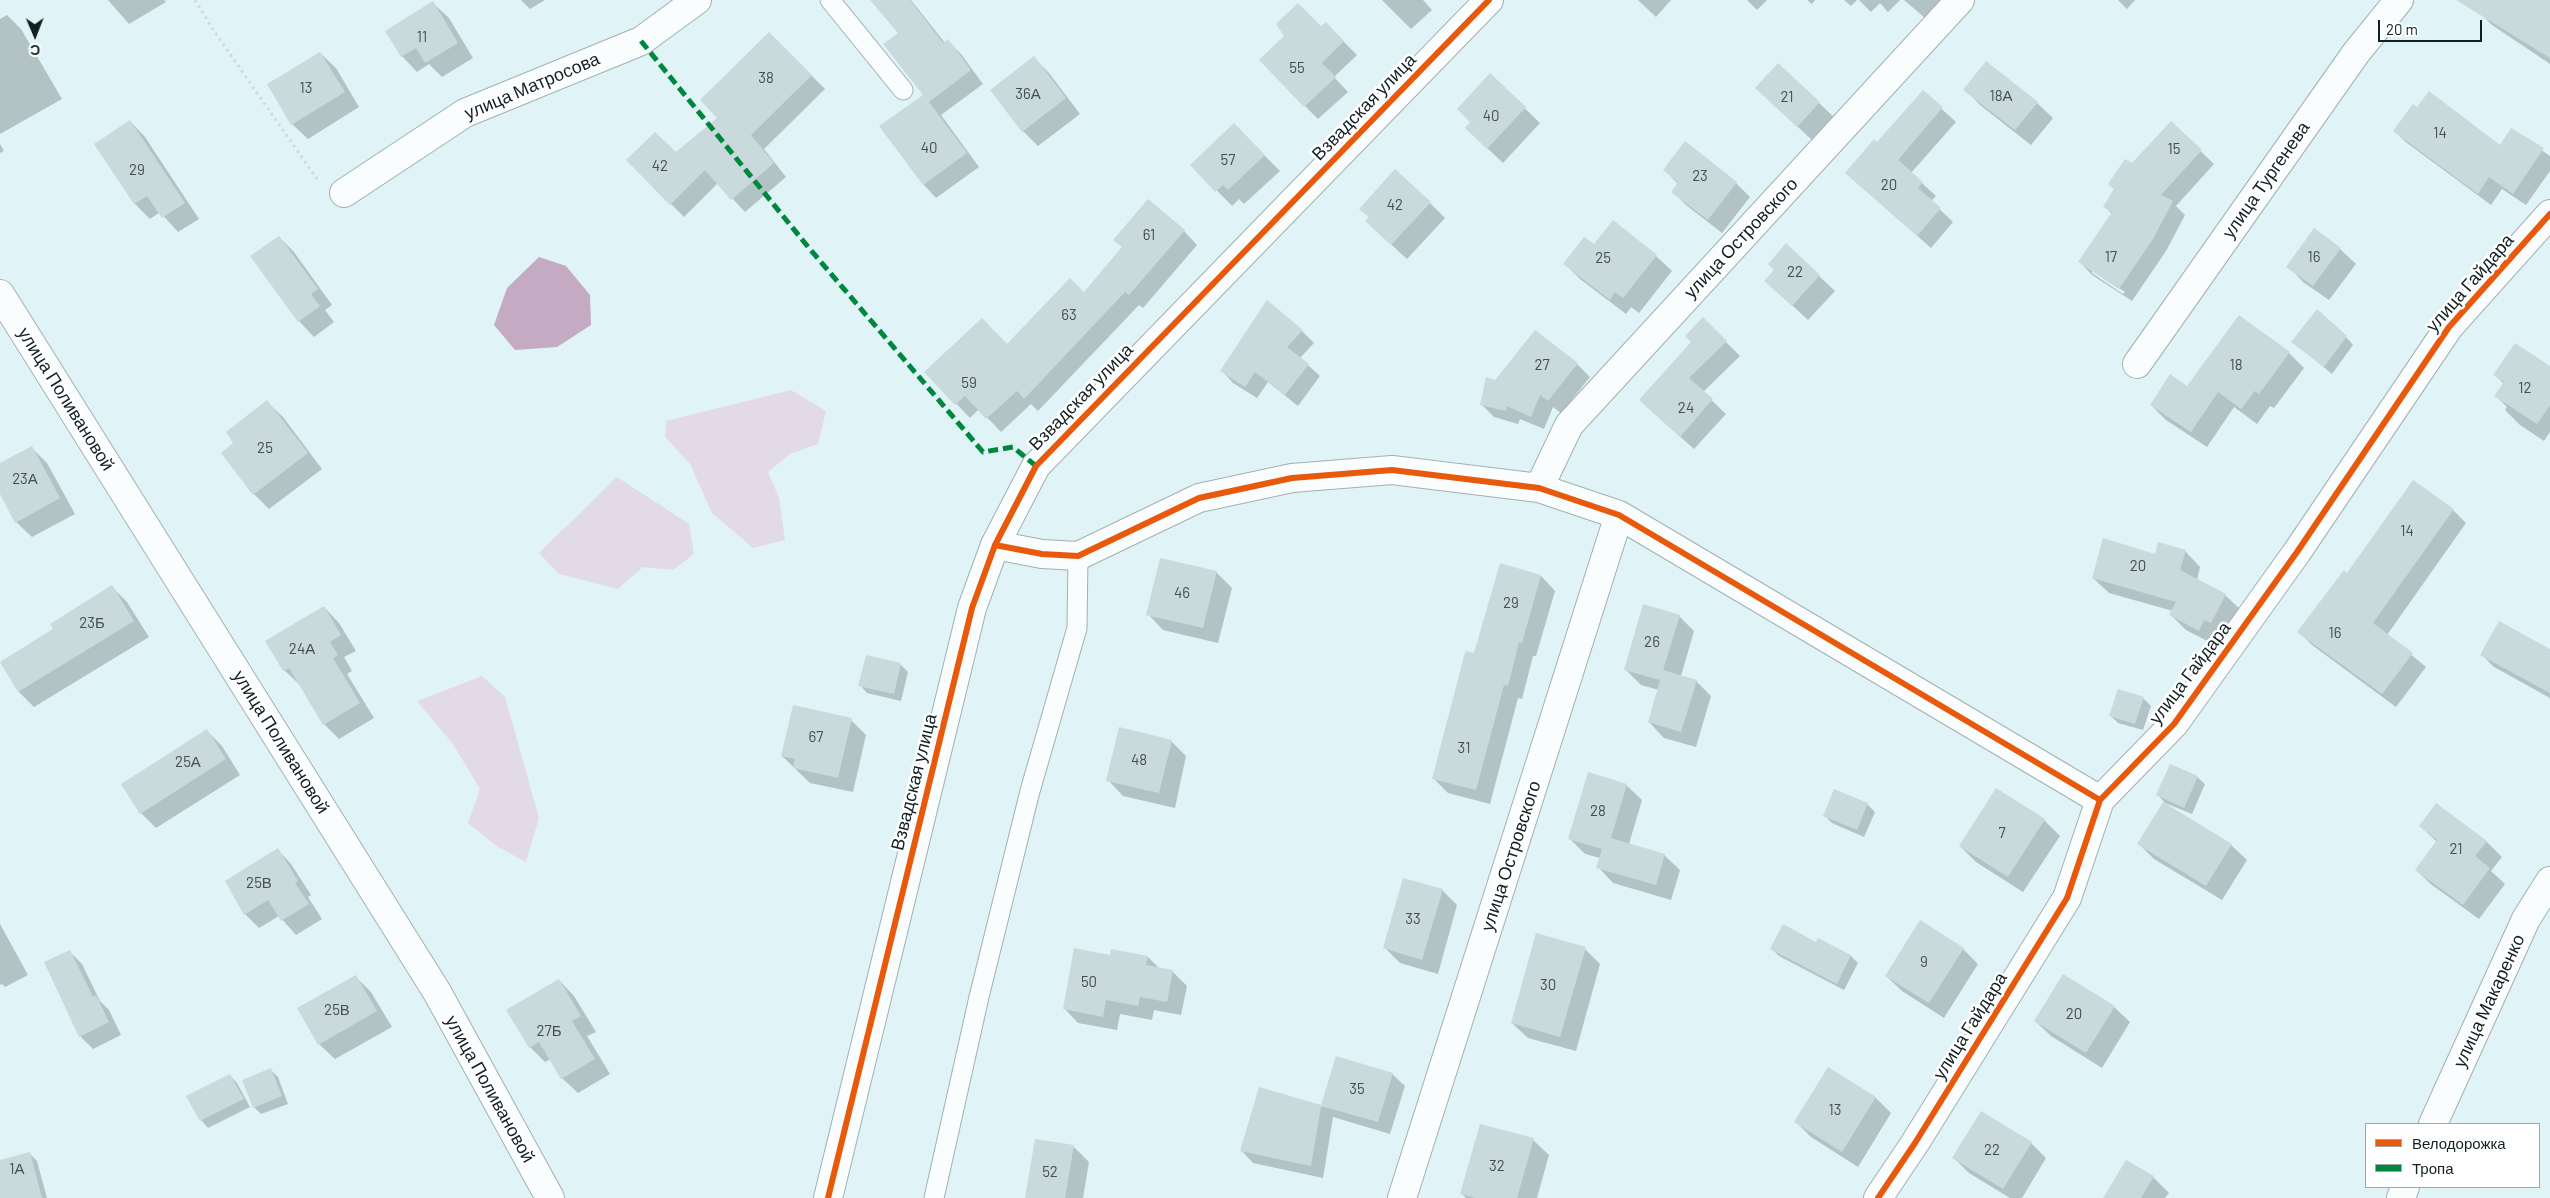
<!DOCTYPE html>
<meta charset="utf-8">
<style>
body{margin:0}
#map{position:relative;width:2550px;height:1198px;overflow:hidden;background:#e0f3f6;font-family:Barlow,sans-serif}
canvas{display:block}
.legend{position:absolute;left:2365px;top:1123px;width:175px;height:65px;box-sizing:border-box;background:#fff;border:1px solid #a1a6a7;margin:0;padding:6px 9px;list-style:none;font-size:15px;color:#132022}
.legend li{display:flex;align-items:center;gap:10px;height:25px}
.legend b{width:25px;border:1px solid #a1a6a7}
.north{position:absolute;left:10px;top:10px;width:50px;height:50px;-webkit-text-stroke:4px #fff;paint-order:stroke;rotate:179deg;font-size:14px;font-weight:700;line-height:20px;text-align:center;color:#132022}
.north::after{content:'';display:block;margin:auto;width:18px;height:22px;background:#132022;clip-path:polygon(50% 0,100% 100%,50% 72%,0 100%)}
.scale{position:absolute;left:2378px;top:20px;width:104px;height:22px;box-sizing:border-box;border:2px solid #132022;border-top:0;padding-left:6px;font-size:15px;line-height:18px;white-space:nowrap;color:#132022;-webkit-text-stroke:4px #fff;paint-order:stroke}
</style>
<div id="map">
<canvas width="2550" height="1198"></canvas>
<ul class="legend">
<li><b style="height:6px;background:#e8590c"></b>Велодорожка</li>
<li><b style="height:6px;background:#00873e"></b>Тропа</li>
</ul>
<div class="north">С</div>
<div class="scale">20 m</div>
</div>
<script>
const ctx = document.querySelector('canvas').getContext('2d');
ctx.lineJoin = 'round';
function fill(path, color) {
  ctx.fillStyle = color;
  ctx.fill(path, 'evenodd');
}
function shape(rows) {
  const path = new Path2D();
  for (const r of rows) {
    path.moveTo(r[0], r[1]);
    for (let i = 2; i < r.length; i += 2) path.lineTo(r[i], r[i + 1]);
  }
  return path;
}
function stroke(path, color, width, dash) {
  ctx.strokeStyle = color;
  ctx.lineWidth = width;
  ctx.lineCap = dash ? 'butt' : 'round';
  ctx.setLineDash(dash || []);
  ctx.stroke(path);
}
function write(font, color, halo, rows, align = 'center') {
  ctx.font = font + ' Barlow,sans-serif';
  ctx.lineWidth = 5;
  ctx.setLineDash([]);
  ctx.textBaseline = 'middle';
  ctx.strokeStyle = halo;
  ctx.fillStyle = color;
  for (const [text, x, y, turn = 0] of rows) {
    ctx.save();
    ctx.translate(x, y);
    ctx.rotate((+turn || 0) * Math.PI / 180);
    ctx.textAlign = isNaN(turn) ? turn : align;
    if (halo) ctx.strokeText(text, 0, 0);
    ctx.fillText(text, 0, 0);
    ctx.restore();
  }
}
const green = shape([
 [791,390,826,411,818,444,790,454,768,472,779,498,785,540,753,548,712,513,690,464,665,437,666,421],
 [617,477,689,524,694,554,673,570,643,567,618,589,559,574,539,553],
 [482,676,505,697,539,818,526,862,498,847,468,823,480,789,453,744,417,701]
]);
const water = shape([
 [539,257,566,266,590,295,591,325,557,347,515,350,494,325,507,288]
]);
const shadow = shape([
 [108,0,164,0,166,2,129,24],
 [521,0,545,0,530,9],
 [871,0,911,0,945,43,948,41,961,54,983,84,941,115,979,167,936,198,924,185,881,126,925,95,899,33],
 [1382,0,1423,0,1432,10,1411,29],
 [1638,0,1671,0,1656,17],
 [1747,0,1767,0,1757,10],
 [1807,0,1815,0,1812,4],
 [1844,0,1857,0,1851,6],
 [1859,0,1900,0,1888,12,1880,3,1871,12],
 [1904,0,1940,0,1925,18],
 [2118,0,2135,0,2127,9],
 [2486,0,2550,0,2550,64,2492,25,2478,11],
 [433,3,449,18,473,58,442,77,429,64,417,72,402,56],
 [7,15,21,29,62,99,0,134,0,19],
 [1321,28,1339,37,1357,55,1334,77,1348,92,1318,119,1305,106,1286,36],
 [769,33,825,89,764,149,786,177,745,212,718,183,684,217,627,160,676,154,718,118],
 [320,53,336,68,359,107,308,139,292,124],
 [1034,58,1049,73,1080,114,1038,146,1023,131],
 [1778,65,1835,118,1813,141,1772,103],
 [1490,75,1540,123,1503,163,1482,143,1472,122],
 [1965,89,2037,103,2053,118,2031,145,1980,105],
 [1923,92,1956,122,1911,173,1936,196,1931,201,1953,222,1931,248,1846,173,1877,144],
 [130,121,145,137,199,219,178,232,160,212,150,219,135,204,95,144],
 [2171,123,2214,164,2176,206,2185,215,2166,251,2132,301,2092,275,2080,262,2112,214,2104,206,2133,165],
 [2092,270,2125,292,2123,294,2092,273],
 [2511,129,2550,156,2550,171,2526,205,2502,189,2491,205,2407,143,2394,131,2501,147],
 [1249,140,1280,171,1244,204,1239,199,1232,206,1192,165],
 [1685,143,1736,183,1750,197,1722,233,1686,205,1672,191,1678,184,1665,170],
 [0,144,4,151,0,153],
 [1430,203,1445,218,1407,259,1382,236],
 [1184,231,1197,245,1143,308,1139,305,1038,411,1031,404,1001,432,979,409,970,418,926,372,1007,345],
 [279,237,294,252,332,305,325,310,334,322,314,337,299,321,252,257],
 [1786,245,1835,291,1808,320,1766,281,1775,270],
 [1594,246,1656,256,1672,271,1639,313,1631,307,1626,314,1580,279,1565,264],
 [2340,249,2356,264,2329,300,2303,282,2288,266],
 [1703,319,1740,356,1703,392,1726,414,1694,449,1654,413],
 [1302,331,1314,343,1300,358,1320,376,1298,406,1268,382,1257,398,1233,383,1222,371],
 [2346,337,2353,345,2332,374,2293,342],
 [2289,353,2304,368,2274,408,2270,406,2257,424,2234,407,2207,447,2166,420,2151,405,2188,387],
 [1577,364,1590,377,1561,413,1553,407,1544,429,1520,419,1518,424,1494,417,1481,404,1496,381],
 [2550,367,2550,432,2544,441,2520,425,2505,410,2507,407,2496,396,2504,384,2495,375],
 [267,402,283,417,322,469,269,509,254,494],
 [31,447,47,463,75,514,32,537,16,522,0,492,0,464],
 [2453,510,2466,523,2387,635,2426,667,2396,707,2312,645,2299,632,2348,575],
 [2185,551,2200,567,2197,580,2225,595,2241,610,2226,638,2220,634,2215,645,2186,630,2171,615,2173,611,2109,593,2093,578,2156,555],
 [1501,565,1541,576,1555,591,1536,656,1533,656,1522,699,1518,698,1490,804,1448,793,1434,779,1475,655],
 [1216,572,1232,588,1218,643,1163,630,1148,614],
 [112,587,127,602,149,637,34,707,19,692,1,663,54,629],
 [324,607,339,623,356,651,344,657,352,671,347,674,374,718,339,739,324,724,300,685,284,670],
 [1679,616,1694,631,1681,676,1696,681,1711,696,1696,747,1664,738,1649,722,1659,690,1641,685,1625,669],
 [2550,651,2550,698,2494,667,2482,655],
 [900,664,908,672,901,701,867,693,860,685],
 [2143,698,2151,706,2143,730,2118,723,2110,715],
 [851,720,866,735,853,792,810,783,782,756],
 [207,731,222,746,240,775,156,828,141,813],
 [1171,741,1186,756,1175,808,1123,796,1108,780],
 [2197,777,2205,784,2192,814,2165,803,2158,795],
 [1626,785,1642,800,1629,844,1664,855,1680,870,1671,900,1613,883,1598,867,1600,858,1585,854,1569,838],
 [1997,790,2044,820,2060,836,2023,892,1976,862,1960,846],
 [1867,804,1875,812,1864,837,1832,823,1824,815],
 [2436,804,2487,842,2502,857,2491,871,2505,884,2479,919,2432,885,2416,870,2437,842,2420,826],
 [2139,844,2231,845,2247,860,2222,900,2154,859],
 [278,850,291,864,311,895,308,897,322,919,296,935,279,916,259,928,245,914],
 [1442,890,1457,905,1438,974,1400,963,1385,948],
 [0,924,28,975,5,987,2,984,0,985],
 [1819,939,1851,956,1858,963,1844,990,1779,956,1772,949,1816,943],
 [1585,949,1600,964,1576,1051,1528,1038,1512,1023],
 [1963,949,1978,964,1944,1018,1902,991,1886,976],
 [69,951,82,964,100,1001,109,1010,121,1035,93,1049,80,1036],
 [1111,957,1148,957,1160,969,1172,971,1187,986,1181,1015,1154,1010,1152,1020,1120,1014,1117,1030,1078,1023,1064,1008],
 [356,977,371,992,392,1027,335,1059,319,1044],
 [559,980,574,996,596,1032,587,1036,610,1074,578,1093,562,1078,551,1059,545,1062,530,1047],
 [2114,1007,2130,1022,2102,1068,2051,1036,2035,1021],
 [1337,1057,1392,1074,1405,1086,1390,1134,1333,1117,1323,1178,1253,1163,1241,1150,1260,1088,1322,1107],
 [1829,1069,1876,1098,1891,1113,1858,1167,1811,1137,1796,1122],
 [271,1070,278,1077,288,1104,261,1114,254,1107],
 [230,1075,237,1083,250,1107,208,1128,201,1120],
 [1533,1140,1549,1155,1537,1198,1466,1198,1461,1193],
 [2031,1143,2046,1158,2022,1198,2010,1198,1969,1173,1954,1158],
 [1074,1147,1089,1162,1083,1198,1026,1198],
 [29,1153,37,1161,47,1198,0,1198,0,1161],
 [2126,1162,2153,1177,2169,1193,2165,1198,2106,1198]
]);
const building = shape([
 [870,0,910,0,943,43,948,39,971,70,929,102,967,153,923,185,879,126,923,95,883,44,898,33],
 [2456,0,2550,0,2550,58],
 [433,1,458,43,425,63,416,48,401,57,385,31],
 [1298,3,1321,26,1326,22,1344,41,1322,63,1336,77,1304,107,1259,60,1284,36,1276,24],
 [769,32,812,75,751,135,774,163,731,200,705,170,670,205,626,160,655,132,676,152,717,118,700,100],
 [320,52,345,92,291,125,267,84],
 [1034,56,1066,98,1022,132,990,90],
 [1986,61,2038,102,2015,130,1963,90],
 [1778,63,1820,102,1797,127,1755,88],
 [1490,73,1526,107,1487,149,1465,128,1470,122,1457,109],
 [1923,90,1943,107,1898,160,1923,182,1918,188,1941,208,1917,236,1845,173,1874,139,1877,142],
 [2429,91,2500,145,2511,128,2544,148,2513,194,2489,177,2478,194,2393,131,2413,104,2417,107],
 [130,120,185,203,162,218,147,196,134,204,94,144],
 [2171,121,2202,150,2161,195,2173,201,2153,239,2119,289,2078,262,2112,212,2103,207,2114,189,2108,184,2125,159,2132,163],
 [1234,123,1265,155,1228,190,1223,185,1215,192,1190,165],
 [1685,141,1737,182,1708,220,1671,192,1678,182,1663,170],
 [1395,169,1431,202,1391,245,1365,221,1369,217,1359,209],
 [1148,199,1185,230,1129,295,1125,292,1024,399,1017,391,986,419,965,396,955,405,924,372,982,318,1007,344,1070,278,1084,292,1122,247,1113,240],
 [1613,220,1657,255,1623,298,1615,292,1610,300,1563,264,1584,237,1594,244],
 [2314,228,2341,248,2313,286,2286,267],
 [279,236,318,289,311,294,320,306,298,322,250,256],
 [1786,243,1820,275,1792,306,1764,281,1774,270,1768,264],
 [1267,300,1303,330,1287,347,1309,364,1285,395,1255,372,1245,387,1220,371],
 [2317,309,2347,336,2324,367,2291,342],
 [2239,315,2290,352,2259,394,2255,391,2241,409,2218,392,2191,432,2150,405,2170,374,2187,386],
 [1703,317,1727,341,1689,378,1713,399,1680,437,1639,400,1691,342,1685,336],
 [1535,330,1578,363,1548,401,1540,395,1531,417,1507,406,1506,411,1480,405,1486,377,1495,380],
 [2515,343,2550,366,2550,405,2537,424,2494,396,2504,382,2493,375],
 [267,400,308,453,253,495,221,453,233,443,226,432],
 [32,446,60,498,15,523,0,494,0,463],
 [2413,480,2454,509,2373,623,2413,653,2382,694,2297,632,2344,570,2347,573],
 [2103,538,2155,554,2158,542,2186,550,2180,570,2226,594,2211,623,2204,620,2199,631,2169,615,2176,602,2092,578],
 [1160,558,1217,571,1203,628,1146,615],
 [1500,563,1541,575,1522,643,1519,642,1508,686,1504,685,1476,790,1432,779,1464,656,1466,651,1474,653],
 [112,585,134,621,18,692,0,662,53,629,50,624],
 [1643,604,1680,615,1660,680,1624,670],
 [324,606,341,635,330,642,338,655,333,658,360,703,323,725,289,668,283,671,265,641],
 [2499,621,2550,649,2550,693,2480,655],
 [866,655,901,663,894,694,858,686],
 [1663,670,1697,680,1681,732,1648,722],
 [2118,689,2144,697,2135,724,2109,716],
 [793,705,852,718,838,778,793,768,795,759,781,756],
 [1119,727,1172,740,1159,793,1106,781],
 [207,729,226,759,140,814,121,784],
 [2170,764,2198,776,2184,808,2156,795],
 [1588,772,1627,784,1611,838,1665,854,1656,885,1596,868,1602,849,1568,839],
 [1996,788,2045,819,2008,877,1959,846],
 [1834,789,1868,803,1857,830,1823,816],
 [2163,802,2232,844,2206,886,2137,844],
 [2436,803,2487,841,2475,856,2490,868,2463,905,2415,870,2437,840,2419,826],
 [278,848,298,881,295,883,309,904,281,921,268,900,244,915,225,881],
 [1403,878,1443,889,1422,960,1383,948],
 [1920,920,1964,948,1929,1003,1885,976],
 [1783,924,1816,942,1818,938,1851,955,1837,984,1770,949],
 [1536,933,1586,947,1560,1037,1511,1023],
 [1074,948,1110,955,1111,949,1148,956,1146,965,1173,970,1167,1002,1140,997,1138,1006,1106,1000,1103,1017,1063,1009],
 [70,950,93,997,96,995,109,1022,79,1037,44,962],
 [2063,974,2115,1006,2086,1053,2034,1021],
 [356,975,377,1011,318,1045,297,1008],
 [559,979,581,1016,572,1021,595,1059,561,1079,539,1042,529,1048,506,1010],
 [1336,1056,1393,1073,1378,1122,1321,1106,1311,1166,1240,1151,1259,1087,1321,1105],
 [1828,1067,1876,1097,1842,1152,1794,1122],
 [271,1068,282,1096,253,1108,242,1080],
 [230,1074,244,1099,200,1121,186,1096],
 [1981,1111,2032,1142,2003,1189,1952,1158],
 [1480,1124,1534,1138,1517,1198,1476,1198,1460,1194],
 [1035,1139,1074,1145,1065,1198,1025,1198],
 [30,1152,42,1198,0,1198,0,1160],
 [2126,1160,2154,1176,2141,1198,2103,1198]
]);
const path = shape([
 [195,0,214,31,317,179]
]);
const lane = shape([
 [830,0,903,90],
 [934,1198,979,997,1030,791,1077,628,1078,556]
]);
const street = shape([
 [344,193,465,113,641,41,697,0],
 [0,294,437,992,550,1198],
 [2137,364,2356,53,2399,0],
 [1539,488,1569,425,1960,0],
 [995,545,1042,554,1078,556,1199,498,1292,478,1392,470,1539,488,1619,515,2100,800],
 [2433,1124,2526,919,2550,881],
 [1402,1198,1619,515],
 [1878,1198,1915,1143,2067,898,2100,800,2174,724,2297,552,2449,327,2550,214],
 [2401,1198,2405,1187]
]);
const secondary = shape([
 [828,1198,972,608,995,545,1036,466,1489,0]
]);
const quiet = shape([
 [641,41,809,248,983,452,1013,447,1036,466]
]);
const cycleway = shape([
 [995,545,1042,554,1078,556,1199,498,1292,478,1392,470,1539,488,1619,515,2100,800],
 [828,1198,972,608,995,545,1036,466,1489,0],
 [1878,1198,1915,1143,2067,898,2100,800,2174,724,2297,552,2449,327,2550,214]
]);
const numberNames = [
 ["11",422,37],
 ["55",1297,68],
 ["38",766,78],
 ["13",306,88],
 ["36А",1028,94],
 ["18А",2001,96],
 ["21",1787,97],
 ["40",1491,116],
 ["14",2440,133],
 ["40",929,148],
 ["15",2174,149],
 ["57",1228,160],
 ["42",660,166],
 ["29",137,170],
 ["23",1700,176],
 ["20",1889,185],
 ["42",1395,205],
 ["61",1149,235],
 ["17",2111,257],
 ["16",2314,257],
 ["25",1603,258],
 ["22",1795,272],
 ["63",1069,315],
 ["27",1542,365],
 ["18",2236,365],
 ["59",969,383],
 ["12",2525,388],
 ["24",1686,408],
 ["25",265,448],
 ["23А",25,479],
 ["14",2407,531],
 ["20",2138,566],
 ["46",1182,593],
 ["29",1511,603],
 ["23Б",92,623],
 ["16",2335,633],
 ["26",1652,642],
 ["24А",302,649],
 ["67",816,737],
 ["31",1464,748],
 ["48",1139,760],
 ["25А",188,762],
 ["28",1598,811],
 ["7",2002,833],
 ["21",2456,849],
 ["25В",259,883],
 ["33",1413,919],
 ["9",1924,962],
 ["50",1089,982],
 ["30",1548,985],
 ["25В",337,1010],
 ["20",2074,1014],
 ["27Б",549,1031],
 ["35",1357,1089],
 ["13",1835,1110],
 ["22",1992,1150],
 ["32",1497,1166],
 ["1А",17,1169],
 ["52",1050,1172]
];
const streetNames = [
 ["улица Матросова",532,86,-23],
 ["Взвадская улица",1364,107,-46],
 ["улица Тургенева",2266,180,-55],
 ["улица Островского",1741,238,-47],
 ["улица Гайдара",2470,283,-49],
 ["Взвадская улица",1081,397,-46],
 ["улица Поливановой",66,399,58],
 ["улица Гайдара",2190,673,-53],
 ["улица Поливановой",281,742,58],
 ["Взвадская улица",914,782,-76],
 ["улица Островского",1511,856,-72],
 ["улица Макаренко",2489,1001,-65],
 ["улица Гайдара",1970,1026,-58],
 ["улица Поливановой",490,1089,61]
];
fill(green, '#e2dbe7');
fill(water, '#c4abc3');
fill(shadow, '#0003');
fill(building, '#cad9db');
stroke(lane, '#a2b0b2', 21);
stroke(street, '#a2b0b2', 30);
stroke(secondary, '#a2b0b2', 30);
stroke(path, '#d2d9d9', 3, [2.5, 4]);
stroke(lane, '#fafdfe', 19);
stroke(street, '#fafdfe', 28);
stroke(secondary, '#fafdfe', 28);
stroke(quiet, '#00873e', 5, [10, 5]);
stroke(cycleway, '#e8590c', 6);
write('15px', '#435052', null, numberNames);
write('18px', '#132022', '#fff', streetNames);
</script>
